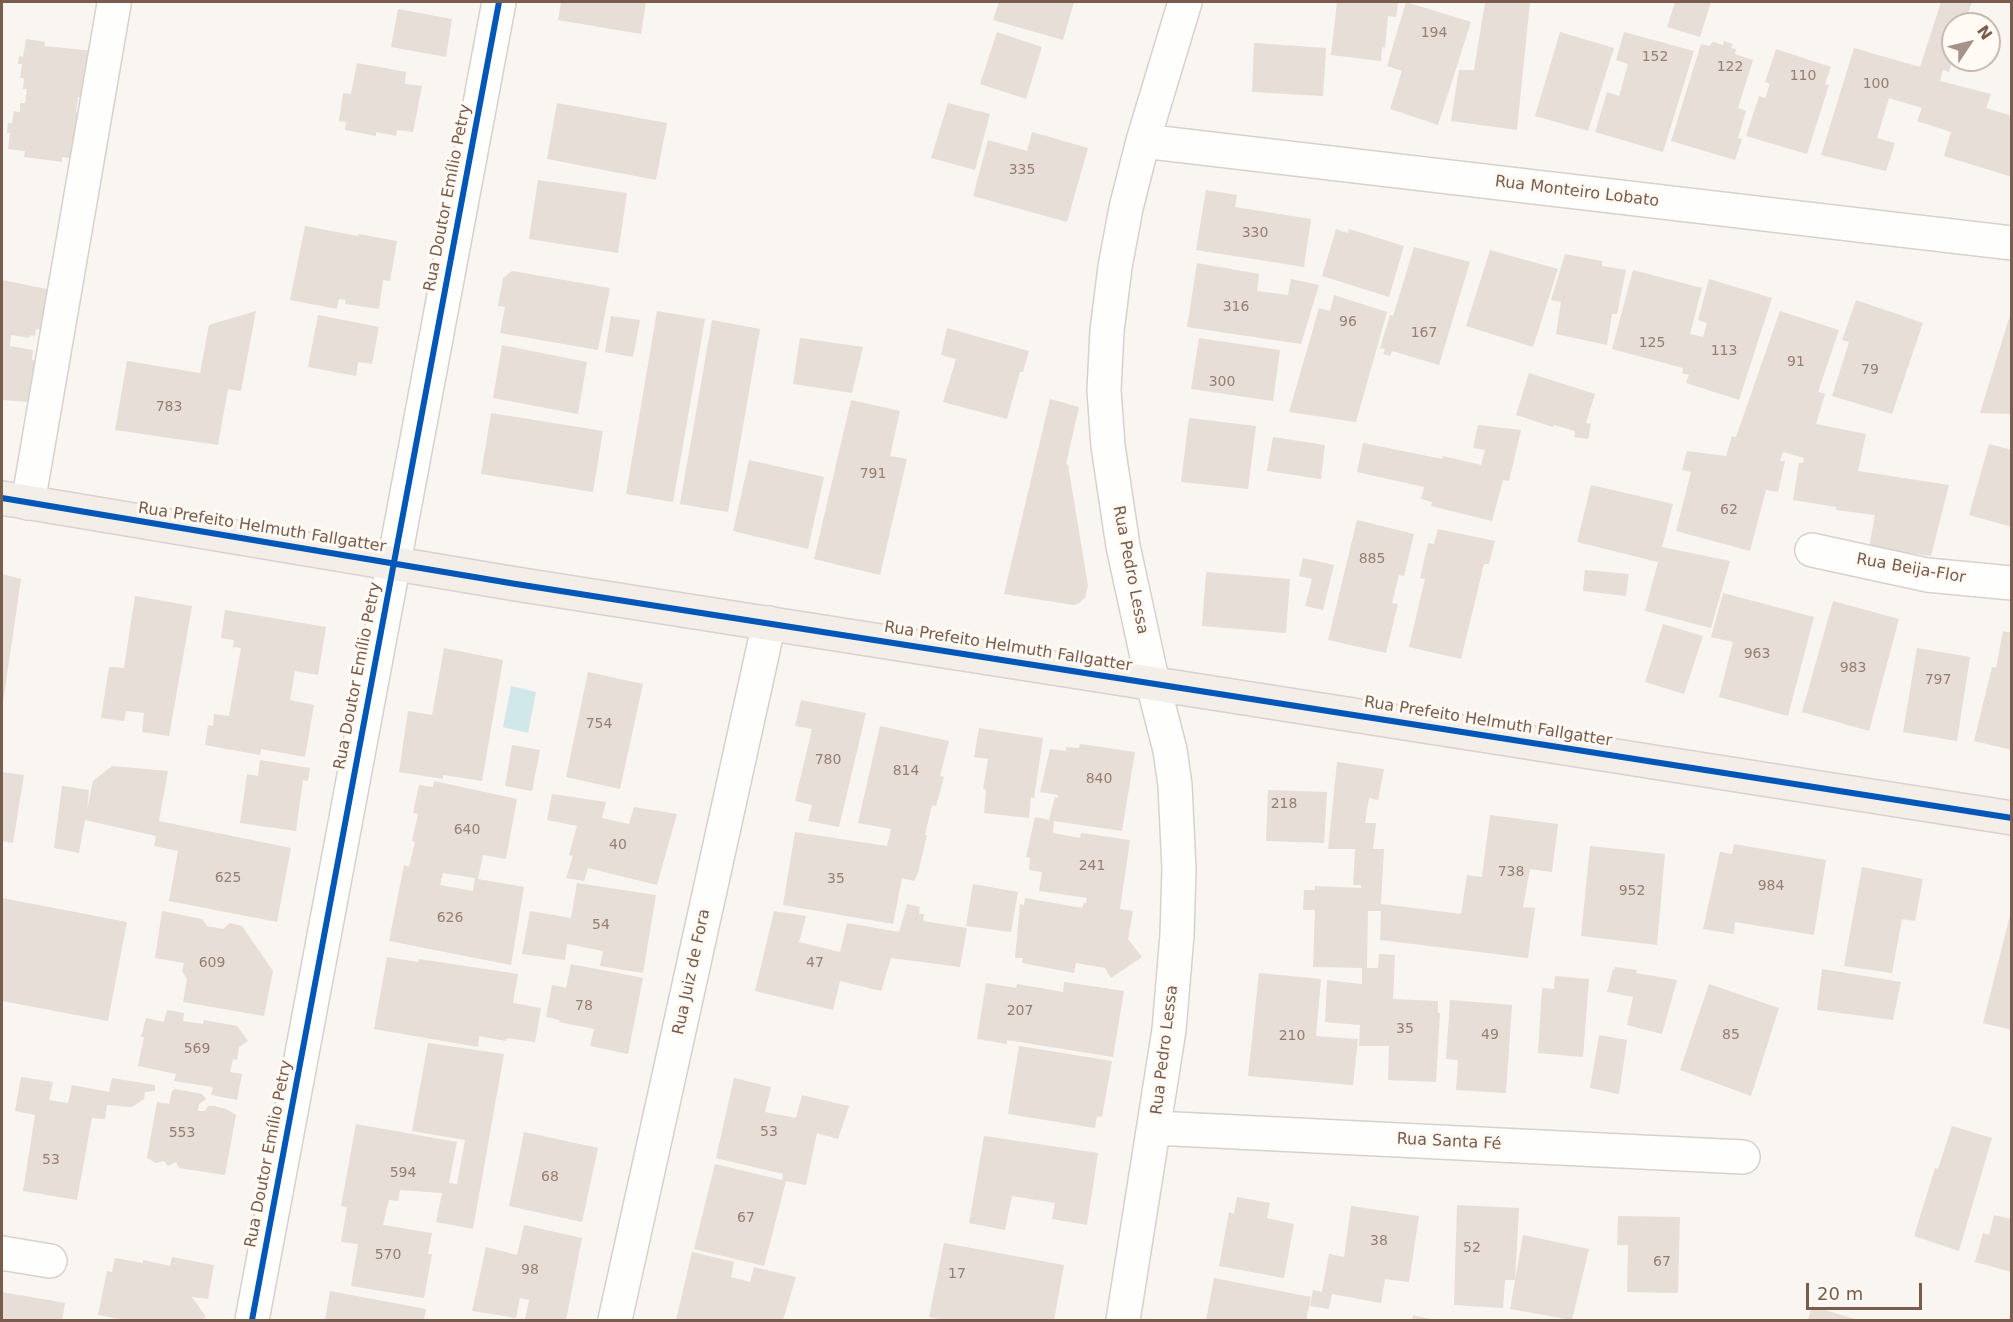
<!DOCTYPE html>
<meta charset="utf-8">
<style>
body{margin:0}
#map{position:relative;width:2013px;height:1322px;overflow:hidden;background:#f9f5f0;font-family:"DejaVu Sans",sans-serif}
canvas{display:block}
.frame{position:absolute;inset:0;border:3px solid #7a5c4d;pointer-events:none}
.north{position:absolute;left:1941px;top:12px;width:60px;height:60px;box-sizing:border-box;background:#fffaf3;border:2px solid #cabbb1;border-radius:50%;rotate:55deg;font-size:16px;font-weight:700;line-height:24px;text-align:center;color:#7a5c4d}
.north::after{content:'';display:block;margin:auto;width:21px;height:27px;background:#a69286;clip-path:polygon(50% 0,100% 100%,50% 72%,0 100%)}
.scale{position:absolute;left:1806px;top:1283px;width:116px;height:27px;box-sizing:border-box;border:3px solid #7a5c4d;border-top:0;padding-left:8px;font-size:18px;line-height:21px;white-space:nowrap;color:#7a5c4d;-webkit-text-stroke:4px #fffaf3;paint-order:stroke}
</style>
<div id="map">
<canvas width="2013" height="1322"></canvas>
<div class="frame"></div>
<div class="north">N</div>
<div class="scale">20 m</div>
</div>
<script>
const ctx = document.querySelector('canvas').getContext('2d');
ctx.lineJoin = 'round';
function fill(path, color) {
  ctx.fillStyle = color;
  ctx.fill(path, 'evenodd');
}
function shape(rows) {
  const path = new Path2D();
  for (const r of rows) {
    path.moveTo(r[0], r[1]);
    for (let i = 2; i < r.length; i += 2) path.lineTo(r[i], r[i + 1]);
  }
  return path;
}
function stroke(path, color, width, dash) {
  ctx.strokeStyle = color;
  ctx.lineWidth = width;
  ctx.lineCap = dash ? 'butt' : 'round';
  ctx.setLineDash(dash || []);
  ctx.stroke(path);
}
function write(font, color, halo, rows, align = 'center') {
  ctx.font = font + ' "DejaVu Sans",sans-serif';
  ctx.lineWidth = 6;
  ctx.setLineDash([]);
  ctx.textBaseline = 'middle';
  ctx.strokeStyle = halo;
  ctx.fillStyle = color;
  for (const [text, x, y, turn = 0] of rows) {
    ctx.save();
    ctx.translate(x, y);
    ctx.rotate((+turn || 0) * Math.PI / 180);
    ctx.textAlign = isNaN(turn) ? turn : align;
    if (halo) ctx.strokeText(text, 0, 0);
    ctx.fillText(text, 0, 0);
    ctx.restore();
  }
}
const water = shape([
 [511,686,536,692,528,733,503,727]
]);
const building = shape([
 [561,2,646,2,641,34,558,20],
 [999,2,1074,2,1063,40,993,20],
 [1337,2,1398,2,1396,17,1388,16,1385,48,1382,47,1381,61,1331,55],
 [1406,2,1471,22,1438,125,1390,109,1402,71,1387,66],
 [1485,2,1530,2,1517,130,1451,121,1459,70,1474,70],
 [1675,2,1711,2,1700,37,1667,27],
 [1941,2,1972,2,1964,24,1953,24,1953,59,1949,72,1943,70,1940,81,1991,94,1986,108,2012,116,2012,177,1944,156,1951,132,1917,121,1922,108,1889,98,1877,138,1895,143,1886,171,1821,155,1854,48,1920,67],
 [398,9,452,19,446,57,391,47],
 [997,32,1042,47,1026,99,980,84],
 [1560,32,1614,48,1588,131,1535,116],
 [1624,32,1694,51,1663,152,1595,132,1607,92,1619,96,1628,64,1616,60],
 [26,39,45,42,44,46,95,51,82,97,78,97,76,112,81,113,79,159,62,157,62,162,24,157,25,151,8,149,10,133,7,133,8,123,12,123,14,111,20,112,20,103,25,103,27,89,23,89,24,78,20,78,22,64,18,64,19,56,23,57],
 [1724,41,1733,44,1731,48,1736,49,1735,54,1753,60,1738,108,1746,111,1738,138,1742,139,1735,160,1671,141,1701,44,1709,46,1713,42,1723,45],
 [1254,43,1326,48,1323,96,1252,92],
 [1776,49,1831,67,1825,84,1829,85,1807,154,1746,136,1759,96,1765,98,1770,84,1765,82],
 [357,63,406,72,405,84,422,86,413,132,397,130,396,136,376,132,376,136,345,130,346,122,339,121,343,93,351,94],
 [557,103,667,123,656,180,547,159],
 [948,103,990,114,975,170,931,158],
 [1032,132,1088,148,1067,222,973,196,988,140,1027,151],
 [538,180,627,193,618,253,529,239],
 [1206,190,1237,195,1235,207,1311,219,1304,267,1196,250],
 [305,226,358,236,359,234,397,241,390,281,383,280,379,309,345,304,346,300,339,299,337,309,290,300],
 [1336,229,1348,233,1349,229,1404,246,1389,297,1322,276],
 [1414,247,1470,262,1439,365,1392,351,1390,356,1383,354,1385,349,1380,348,1390,315,1393,316],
 [1490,250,1558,269,1533,347,1466,326],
 [1565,254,1602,261,1602,266,1626,270,1617,314,1612,314,1607,345,1556,334,1561,302,1551,300],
 [1197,263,1259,274,1257,291,1288,295,1291,279,1319,285,1301,344,1187,327],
 [1633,270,1702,288,1690,334,1703,337,1707,323,1698,320,1709,279,1772,298,1739,400,1686,383,1689,375,1682,373,1683,368,1612,349],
 [512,271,610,288,598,350,500,333,505,307,498,306,503,278],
 [2,280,47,289,41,330,36,329,35,336,30,335,29,338,11,335,10,346,33,350,32,360,36,361,30,402,2,400],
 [1334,295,1387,312,1356,422,1289,412,1319,308,1330,311],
 [1856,300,1923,323,1892,414,1832,396,1849,342,1842,340],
 [256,311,241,391,228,389,218,445,115,430,127,361,200,373,209,325],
 [657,311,705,319,673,502,626,494],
 [1780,311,1839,330,1818,392,1825,394,1816,424,1866,434,1858,471,1949,485,1931,556,1869,548,1875,515,1836,510,1836,507,1793,500,1799,463,1803,463,1804,458,1783,452,1780,461,1785,461,1778,492,1766,490,1750,551,1676,531,1691,472,1682,470,1687,451,1726,456,1732,436,1736,437],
 [2011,312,2012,414,1980,413],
 [318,315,379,327,372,364,358,362,356,376,308,367],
 [611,316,640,320,633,357,605,352],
 [712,320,760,329,728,512,680,504],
 [947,328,1029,351,1023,372,1020,372,1007,419,943,402,956,359,941,355],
 [800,338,863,347,852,393,793,384],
 [1199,338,1280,350,1273,401,1191,389],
 [502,345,587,362,578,414,493,398],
 [1529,373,1595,394,1586,423,1591,424,1588,439,1574,437,1575,431,1554,425,1553,427,1516,415],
 [1050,399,1079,407,1066,464,1068,465,1088,586,1085,598,1078,604,1073,605,1004,594],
 [851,400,900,411,890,456,907,459,880,575,814,559],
 [491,413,603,431,593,492,481,474],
 [1189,418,1256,426,1248,489,1181,482],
 [1478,425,1521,430,1509,481,1503,480,1492,521,1431,506,1432,502,1421,499,1424,487,1357,472,1363,443,1442,459,1443,456,1481,465,1485,450,1473,448],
 [1273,437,1325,445,1321,479,1267,471],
 [1989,444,2012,450,2012,527,1969,515],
 [749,460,824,477,808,549,733,531],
 [1591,485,1673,504,1662,547,1730,561,1711,628,1645,611,1658,562,1577,542],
 [1357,520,1414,534,1404,576,1399,575,1392,603,1398,604,1386,653,1328,640],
 [1438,529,1495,541,1489,564,1484,564,1461,659,1409,647,1425,579,1420,578,1428,543,1434,544],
 [1303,558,1334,565,1323,610,1305,606,1312,579,1299,576],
 [1585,570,1629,574,1626,596,1583,591],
 [1206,572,1290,579,1286,633,1202,626],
 [2,574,21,579,3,702,2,702],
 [1723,593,1814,617,1788,716,1719,697,1733,642,1711,637],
 [135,596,192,606,169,736,142,732,144,713,126,711,124,721,101,718,109,667,124,668],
 [1833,601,1899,619,1869,731,1802,712],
 [225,610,326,627,318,675,295,671,290,700,314,705,305,757,261,749,260,755,205,745,208,725,213,726,214,714,229,716,241,648,233,647,234,640,221,638],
 [1663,624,1703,636,1684,694,1645,682],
 [2003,631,2012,633,2012,750,1974,741,1992,667,1996,668],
 [444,648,503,660,482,781,443,775,443,779,399,772,408,711,432,715],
 [1917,648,1970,657,1957,741,1903,732],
 [588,672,643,684,620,789,566,777],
 [801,700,866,713,839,827,808,821,812,805,795,801,812,729,795,726],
 [880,726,949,741,940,776,944,777,936,806,932,805,925,835,927,835,918,873,914,881,902,878,893,924,783,905,795,832,887,846,891,829,858,823],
 [979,728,1043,738,1034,798,1031,797,1029,818,984,813,986,790,983,789,988,759,974,757],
 [1080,744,1135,752,1122,831,1054,821,1053,833,1080,838,1081,833,1130,840,1120,909,1133,911,1128,939,1142,957,1111,978,1105,968,1076,963,1074,973,1022,963,1023,958,1015,958,1020,904,1024,905,1025,898,1082,908,1084,903,1086,903,1087,898,1039,891,1042,872,1029,870,1030,858,1026,857,1035,817,1049,820,1055,797,1058,798,1058,795,1040,792,1050,749,1066,751,1066,747,1079,748],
 [512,745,540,750,532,791,505,786],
 [260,760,310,768,308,781,303,780,296,831,240,823,247,774,258,776],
 [1337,762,1384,769,1378,800,1369,798,1365,823,1376,823,1373,849,1384,849,1381,904,1461,914,1467,875,1482,877,1490,815,1558,824,1552,872,1530,869,1523,907,1535,908,1528,958,1380,940,1381,911,1368,911,1367,968,1378,968,1379,954,1395,955,1393,999,1438,1001,1438,1013,1440,1013,1436,1082,1388,1080,1389,1046,1359,1046,1360,1025,1325,1022,1327,980,1362,984,1362,968,1313,967,1315,910,1303,910,1304,890,1315,890,1315,886,1361,888,1361,885,1353,885,1355,849,1328,849],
 [112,766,168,771,159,821,291,848,277,922,169,901,178,851,154,846,156,836,85,820,79,853,54,848,62,786,89,790,87,810,93,781],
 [2,772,24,775,13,843,2,841],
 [434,781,517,799,506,859,483,855,478,879,524,887,511,965,389,941,404,865,409,867,415,842,412,841,418,814,413,813,419,785,433,787],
 [443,873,475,878,473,891,440,885],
 [1268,790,1327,792,1324,843,1266,841],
 [552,794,606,802,602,818,629,824,634,807,677,814,657,885,588,868,584,881,566,878,573,856,569,855,577,826,547,820],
 [1734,844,1826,860,1814,935,1735,922,1734,934,1703,929,1720,852,1732,854],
 [1590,846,1665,854,1657,945,1581,936],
 [1862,867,1923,879,1915,921,1902,919,1892,973,1844,966],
 [577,883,656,895,643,973,600,966,603,951,567,944,565,960,522,954,530,911,571,918],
 [973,884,1018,892,1011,932,966,926],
 [2,898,127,922,108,1021,2,1001],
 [907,904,920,907,919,914,924,914,923,921,967,928,960,967,891,958,881,991,840,981,833,1010,755,991,774,911,806,916,799,942,840,952,847,923,899,932],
 [162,911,202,919,207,926,223,929,230,923,242,926,273,971,264,1016,183,1002,187,979,182,971,184,963,155,958],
 [2011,911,2012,911,2012,1030,1983,1023],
 [387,957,418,962,419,959,518,974,513,1003,541,1008,535,1042,507,1038,506,1041,479,1036,478,1047,374,1029],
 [571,964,643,978,628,1054,590,1046,594,1029,559,1022,560,1020,546,1017,552,985,566,988],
 [1615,967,1637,970,1636,973,1677,980,1662,1034,1627,1025,1633,997,1607,992,1613,969,1615,970],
 [1822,969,1901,982,1893,1020,1817,1010],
 [1259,973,1321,979,1316,1036,1358,1039,1353,1085,1248,1076],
 [1555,976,1589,979,1583,1057,1538,1053,1542,988,1554,989],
 [1064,982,1124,991,1113,1057,1007,1040,1007,1044,977,1039,986,983,1016,988,1017,984,1063,992],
 [1709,984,1779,1008,1751,1096,1680,1070],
 [1450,1000,1512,1005,1506,1093,1456,1090,1458,1060,1446,1059],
 [167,1010,184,1013,183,1021,203,1024,204,1020,237,1026,248,1041,239,1047,237,1060,233,1059,230,1072,242,1074,237,1100,211,1095,213,1087,174,1081,176,1074,138,1066,144,1037,141,1037,146,1018,164,1022],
 [1599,1035,1627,1040,1619,1094,1590,1088],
 [428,1043,504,1054,473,1229,436,1222,442,1193,400,1190,398,1201,389,1200,383,1225,432,1233,428,1254,432,1254,424,1298,351,1286,358,1244,341,1242,347,1207,341,1206,356,1124,457,1142,449,1183,457,1184,465,1140,412,1131],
 [1019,1046,1112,1061,1102,1117,1097,1116,1095,1128,1008,1114],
 [21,1077,53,1082,49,1100,68,1103,72,1085,109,1092,112,1078,155,1085,155,1091,145,1092,144,1099,132,1107,107,1105,105,1119,92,1118,77,1200,23,1191,35,1115,15,1111],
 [734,1078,771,1087,765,1112,796,1118,802,1095,849,1106,838,1139,817,1133,806,1185,786,1181,764,1266,694,1249,715,1164,782,1180,783,1174,716,1158],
 [175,1089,202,1094,206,1099,199,1104,198,1111,205,1111,208,1106,214,1106,226,1109,236,1115,225,1175,179,1168,176,1162,168,1166,164,1161,156,1163,147,1158,157,1102,169,1104,172,1091],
 [1952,1126,1992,1138,1959,1251,1914,1236,1935,1168,1938,1169],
 [524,1132,598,1148,582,1222,509,1206],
 [984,1136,1098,1153,1087,1225,1052,1219,1055,1203,1012,1196,1005,1230,969,1223],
 [1237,1197,1270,1203,1267,1218,1294,1224,1284,1278,1219,1266,1229,1212,1234,1214],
 [1457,1205,1519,1208,1515,1280,1505,1280,1503,1308,1454,1305],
 [1351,1206,1419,1216,1409,1282,1385,1279,1381,1303,1332,1294,1329,1309,1310,1306,1313,1290,1322,1292,1329,1254,1344,1257],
 [1994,1215,2012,1219,2012,1272,1975,1262,1983,1233,1989,1235],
 [1618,1216,1680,1217,1678,1293,1627,1292,1628,1245,1617,1245],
 [524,1225,582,1238,566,1320,525,1319,529,1300,520,1298,516,1318,472,1311,486,1247,517,1255],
 [1523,1235,1589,1249,1572,1320,1510,1309],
 [944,1243,1064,1265,1054,1320,945,1320,929,1317],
 [692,1252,734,1262,731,1277,750,1282,754,1267,796,1277,783,1320,676,1320],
 [172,1257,214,1265,208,1299,192,1297,206,1317,200,1320,125,1320,98,1315,107,1271,112,1272,115,1258,143,1263,143,1260,170,1266],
 [1214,1278,1311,1297,1306,1320,1206,1320],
 [330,1291,426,1309,424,1320,325,1320],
 [2,1292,65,1303,62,1320,2,1320],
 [1812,1306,1858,1320,1808,1320],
 [1413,1315,1435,1320,1412,1320]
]);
const minor = shape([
 [1143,141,2012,243],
 [28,503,114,4],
 [1812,550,1927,575,2012,583],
 [1155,1128,1743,1157],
 [2,1253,50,1261],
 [252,1320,499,2],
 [615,1320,769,623],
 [1123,1320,1169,1030,1177,935,1179,869,1175,785,1170,750,1153,684,1123,546,1108,446,1104,390,1107,331,1115,267,1126,208,1143,141,1185,2]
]);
const major = shape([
 [2,498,516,584,2012,818]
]);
const cycleway = shape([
 [2,498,516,584,2012,818],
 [252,1320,499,2]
]);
const numberNames = [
 ["194",1434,33],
 ["152",1655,57],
 ["122",1730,67],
 ["110",1803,76],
 ["100",1876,84],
 ["335",1022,170],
 ["330",1255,233],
 ["316",1236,307],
 ["96",1348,322],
 ["167",1424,333],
 ["125",1652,343],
 ["113",1724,351],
 ["91",1796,362],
 ["79",1870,370],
 ["300",1222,382],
 ["783",169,407],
 ["791",873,474],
 ["62",1729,510],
 ["885",1372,559],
 ["963",1757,654],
 ["983",1853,668],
 ["797",1938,680],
 ["754",599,724],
 ["780",828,760],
 ["814",906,771],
 ["840",1099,779],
 ["218",1284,804],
 ["640",467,830],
 ["40",618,845],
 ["241",1092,866],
 ["738",1511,872],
 ["625",228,878],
 ["35",836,879],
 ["984",1771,886],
 ["952",1632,891],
 ["626",450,918],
 ["54",601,925],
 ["609",212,963],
 ["47",815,963],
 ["78",584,1006],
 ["207",1020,1011],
 ["35",1405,1029],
 ["49",1490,1035],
 ["85",1731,1035],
 ["210",1292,1036],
 ["569",197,1049],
 ["53",769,1132],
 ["553",182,1133],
 ["53",51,1160],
 ["594",403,1173],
 ["68",550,1177],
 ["67",746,1218],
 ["38",1379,1241],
 ["52",1472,1248],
 ["570",388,1255],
 ["67",1662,1262],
 ["98",530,1270],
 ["17",957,1274]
];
const streetNames = [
 ["Rua Monteiro Lobato",1577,192,7],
 ["Rua Doutor Emílio Petry",448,198,-79],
 ["Rua Prefeito Helmuth Fallgatter",262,528,9],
 ["Rua Beija-Flor",1911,569,10],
 ["Rua Pedro Lessa",1130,570,79],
 ["Rua Prefeito Helmuth Fallgatter",1008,647,9],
 ["Rua Doutor Emílio Petry",358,676,-79],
 ["Rua Prefeito Helmuth Fallgatter",1488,722,9],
 ["Rua Juiz de Fora",692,972,-78],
 ["Rua Pedro Lessa",1165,1050,-83],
 ["Rua Santa Fé",1449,1142,3],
 ["Rua Doutor Emílio Petry",269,1154,-79]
];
fill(water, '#d0e8ea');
fill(building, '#e6ded7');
stroke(minor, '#d7d1cb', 36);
stroke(major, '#dad1cc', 36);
stroke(minor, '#fefefd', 33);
stroke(major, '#f3eee8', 33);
stroke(cycleway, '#0057b8', 6);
write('14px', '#977e72', null, numberNames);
write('16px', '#7a5c4d', '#fffaf3', streetNames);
</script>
